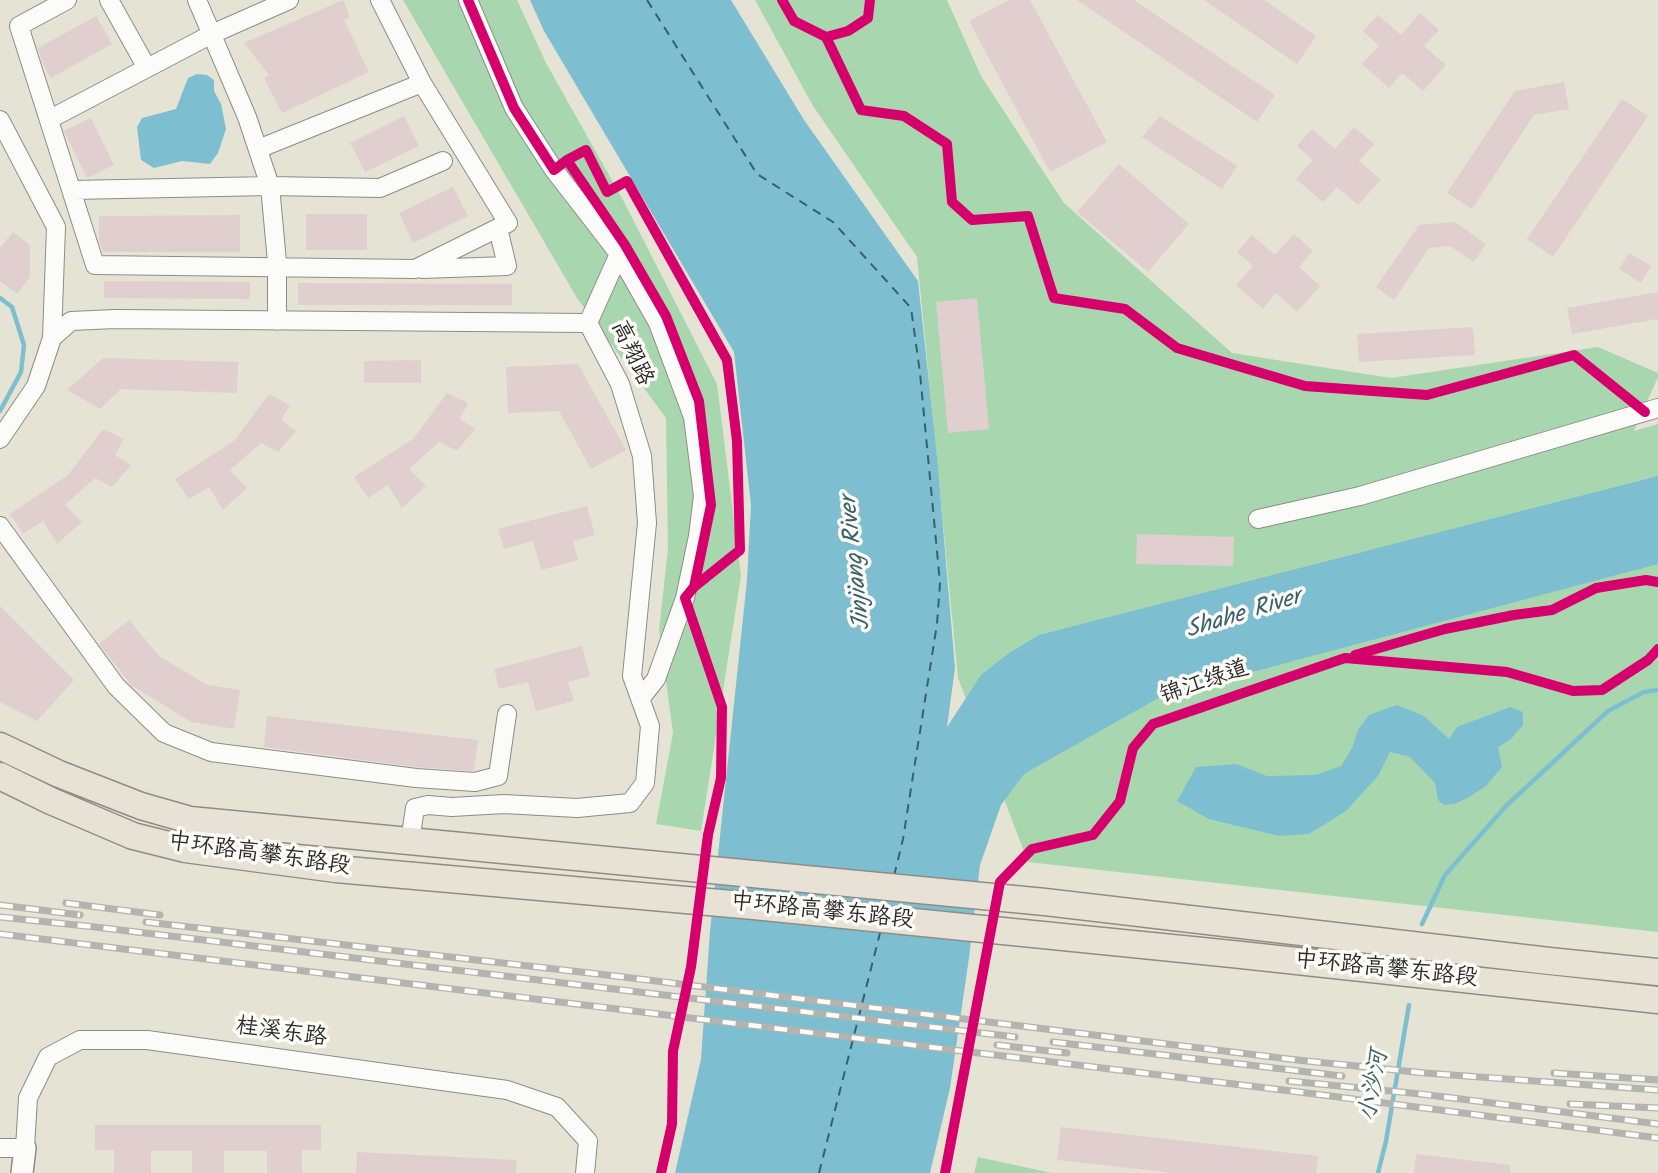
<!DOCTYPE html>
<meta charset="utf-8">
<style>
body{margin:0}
canvas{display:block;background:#e5e3d4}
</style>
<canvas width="1658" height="1173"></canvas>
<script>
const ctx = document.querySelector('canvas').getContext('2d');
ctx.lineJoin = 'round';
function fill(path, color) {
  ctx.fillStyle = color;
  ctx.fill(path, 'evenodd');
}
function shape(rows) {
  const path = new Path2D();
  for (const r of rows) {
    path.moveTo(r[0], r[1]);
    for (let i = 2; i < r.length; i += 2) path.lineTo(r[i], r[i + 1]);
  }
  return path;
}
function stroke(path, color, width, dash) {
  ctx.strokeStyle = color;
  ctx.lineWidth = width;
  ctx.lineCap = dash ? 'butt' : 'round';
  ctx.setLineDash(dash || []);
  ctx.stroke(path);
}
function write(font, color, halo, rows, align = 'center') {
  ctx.font = font + ' Kalam,"LXGW WenKai TC",sans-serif';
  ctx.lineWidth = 7;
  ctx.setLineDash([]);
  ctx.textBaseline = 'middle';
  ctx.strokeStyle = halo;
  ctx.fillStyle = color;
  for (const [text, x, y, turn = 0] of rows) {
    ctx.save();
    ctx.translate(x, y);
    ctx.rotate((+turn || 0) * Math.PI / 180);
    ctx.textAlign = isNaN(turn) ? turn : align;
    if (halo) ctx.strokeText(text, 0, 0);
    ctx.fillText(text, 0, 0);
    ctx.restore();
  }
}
const green = shape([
 [403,0,517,0,546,63,622,198,717,384,741,576,701,831,656,824,673,733,659,630,668,549,666,418,577,298],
 [755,0,947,0,981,76,1064,203,1232,353,1391,378,1598,347,1658,373,1658,377,1634,431,1658,424,1658,932,1028,862,958,678,917,257,813,106],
 [978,1157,1052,1173,974,1173]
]);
const water = shape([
 [530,0,731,0,804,120,918,281,937,457,955,668,947,727,981,675,1009,653,1039,635,1658,476,1658,564,1162,696,1024,774,1001,805,980,865,969,958,950,1088,930,1173,675,1173,701,1059,710,931,747,580,751,505,734,352,544,31],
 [197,74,207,75,214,80,214,91,221,104,226,129,218,153,210,164,182,161,154,168,141,160,137,127,142,118,176,109,188,78],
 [1397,705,1424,716,1449,739,1457,727,1510,707,1523,712,1523,725,1510,740,1498,747,1502,767,1486,786,1469,797,1455,804,1444,805,1438,800,1435,783,1410,757,1390,752,1378,776,1346,811,1309,834,1279,836,1209,819,1177,801,1196,767,1236,764,1267,776,1316,775,1341,766,1352,748,1358,730,1369,715]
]);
const stream = shape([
 [0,298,12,307,24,345,21,372,0,411],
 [1422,924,1445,875,1506,806,1608,711,1644,692,1658,690],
 [1378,1173,1386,1141,1409,1005]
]);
const ferry = shape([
 [647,0,757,174,833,222,911,308,920,373,940,583,937,624,903,839,894,876],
 [819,1173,880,933]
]);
const building = shape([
 [343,0,350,17,344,20,369,72,282,113,264,78,269,75,244,43],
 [1009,0,1030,0,1107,142,1050,172,969,21],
 [1077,0,1134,0,1275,95,1257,122],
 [1204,0,1264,0,1316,36,1297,64],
 [1420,13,1439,30,1424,46,1446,65,1423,91,1402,73,1389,88,1362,64,1379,46,1363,31,1378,15,1401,35],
 [96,16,112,44,51,78,42,62,38,48],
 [1564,82,1569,109,1534,115,1472,209,1447,193,1515,91],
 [1622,99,1648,116,1553,257,1527,239],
 [404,116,419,146,365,172,350,143],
 [1160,116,1237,166,1222,189,1142,137],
 [91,118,114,165,87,178,64,131],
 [1354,127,1374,144,1359,161,1381,180,1358,205,1337,187,1323,202,1296,179,1313,160,1297,146,1312,129,1335,149],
 [1119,164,1189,224,1148,272,1077,212],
 [453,187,468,216,413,243,399,213],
 [306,214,367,214,367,250,306,250],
 [240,215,240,252,103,252,99,241,99,216],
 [1455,222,1486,244,1474,262,1450,246,1429,248,1394,300,1376,287,1419,225],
 [13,232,30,245,30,277,17,294,0,281,0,248],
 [1294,234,1313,251,1299,267,1320,286,1297,312,1276,293,1263,309,1236,285,1253,266,1237,252,1252,235,1275,255],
 [1629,253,1651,266,1641,283,1619,269],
 [104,281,250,282,250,299,104,298],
 [298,283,512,284,512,305,298,305],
 [1658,292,1658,319,1572,334,1567,308],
 [977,298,989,429,948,433,936,302],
 [1473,327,1475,355,1359,362,1357,334],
 [103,358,238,362,237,393,121,389,100,409,67,390],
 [421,360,421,383,364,383,364,361],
 [578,364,626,450,591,469,559,411,508,413,506,367],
 [447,393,468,403,460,419,475,429,457,451,439,442,409,469,426,486,402,508,388,485,368,498,354,477,413,439],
 [269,394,290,405,281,420,296,431,278,452,261,443,230,470,247,488,223,510,209,487,189,499,175,479,234,441],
 [103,429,124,439,115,455,131,465,112,487,95,478,65,505,82,522,57,544,43,521,23,534,10,514,68,475],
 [587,506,595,535,573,541,578,560,541,570,533,541,504,549,498,529],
 [1137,534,1234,537,1233,566,1136,564],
 [0,606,74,680,37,721,0,702],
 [129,620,159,656,207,685,240,690,234,729,191,722,131,685,99,644],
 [582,646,590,676,568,682,574,701,536,711,528,682,499,689,494,669],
 [267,716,478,740,474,771,417,767,264,747],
 [95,1125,321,1125,321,1150,302,1150,302,1173,267,1173,267,1151,224,1151,224,1173,192,1173,192,1151,151,1151,151,1173,114,1173,114,1150,95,1150],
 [1061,1127,1318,1156,1316,1173,1173,1173,1057,1160],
 [357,1152,517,1160,516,1173,356,1173],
 [1416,1154,1510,1165,1510,1173,1414,1173]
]);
const minor = shape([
 [67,0,19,26,95,265,415,269,508,223,422,83,380,0],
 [109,0,147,68],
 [197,0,247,117,270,186,277,262,277,321],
 [468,0,514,108,554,170,619,254,658,323,693,417,703,496,698,536,685,598,656,679,640,699],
 [50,119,212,34,289,0],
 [0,120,56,227,52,338],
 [258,149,422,83],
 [72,190,270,186,380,188,443,161],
 [422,269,507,266,498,228],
 [588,323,619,254],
 [0,439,36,386,52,338,71,321,115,319,588,323,620,384,642,456,647,523,632,676,650,726,645,783,630,803,577,808,504,804,452,807,428,805,415,808,410,841],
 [1258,519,1360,496,1658,408],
 [0,526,116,686,164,733,211,752,416,778,475,782,498,776,507,714],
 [0,1148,25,1148,28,1098,48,1057,80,1040,147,1040,507,1090,557,1107,588,1141,585,1173]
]);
const tertiary = shape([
 [22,1173,25,1148]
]);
const primary = shape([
 [0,746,59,774,141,806,190,820,1045,902,1549,961,1658,972],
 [0,776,51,801,133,836,185,849,336,869,754,906,1232,954,1658,1000]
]);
const rail = shape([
 [66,903,160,915],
 [0,905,80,915],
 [0,917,95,927,1015,1037],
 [146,922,607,975,1297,1060,1425,1073,1658,1090],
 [0,934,1291,1091,1658,1138],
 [1053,1042,1342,1076],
 [997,1045,1067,1053],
 [1554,1073,1658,1080],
 [1289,1081,1421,1094,1658,1124],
 [1570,1104,1658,1108]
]);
const cycleway = shape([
 [468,0,514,108,554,170,567,160,625,245,666,316,699,401,711,505,694,587,685,598,722,707,721,778,708,835,691,967,673,1051,672,1124,661,1173],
 [782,0,794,21,826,37,848,31,868,18,870,0],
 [826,37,861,110,904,116,947,144,952,202,972,220,1028,216,1054,298,1125,309,1177,348,1305,386,1427,395,1574,355,1645,412],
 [567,160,586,150,607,192,627,181,727,360,737,441,740,550,694,587],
 [1355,655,1445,629,1514,615,1552,610,1596,588,1646,580,1658,582],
 [945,1173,1000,882,1032,849,1093,835,1120,801,1133,748,1153,724,1345,658,1507,672,1573,691,1602,690,1648,660,1658,649]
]);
const streetNames = [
 ["高翔路",630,354,65],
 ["锦江绿道",1205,684,-19],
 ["中环路高攀东路段",259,856,8],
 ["中环路高攀东路段",822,913,6],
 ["中环路高攀东路段",1386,971,6],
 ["桂溪东路",281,1034,8]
];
const waterNames = [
 ["Jinjiang River",858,563,-96],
 ["Shahe River",1244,616,-17],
 ["小沙河",1376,1086,-80]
];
fill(green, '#a8d7af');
fill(water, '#7dbfd0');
stroke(stream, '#7dbfd0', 4.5);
stroke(ferry, '#3a606c', 2, [9, 7]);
fill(building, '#e0cfce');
stroke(minor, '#8e8d85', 20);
stroke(tertiary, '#8e8d85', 24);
stroke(primary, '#8e8d85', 29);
stroke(minor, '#fbfbf9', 18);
stroke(tertiary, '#fbfbf9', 21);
stroke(primary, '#e8e2d6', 26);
stroke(rail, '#b3b3b0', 7);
stroke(rail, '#fdfcf7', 4.5, [13]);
stroke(cycleway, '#d6006c', 10);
write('23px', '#2b2b2b', '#fdfcf7', streetNames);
write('italic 24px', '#3a606c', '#fdfcf7', waterNames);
</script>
